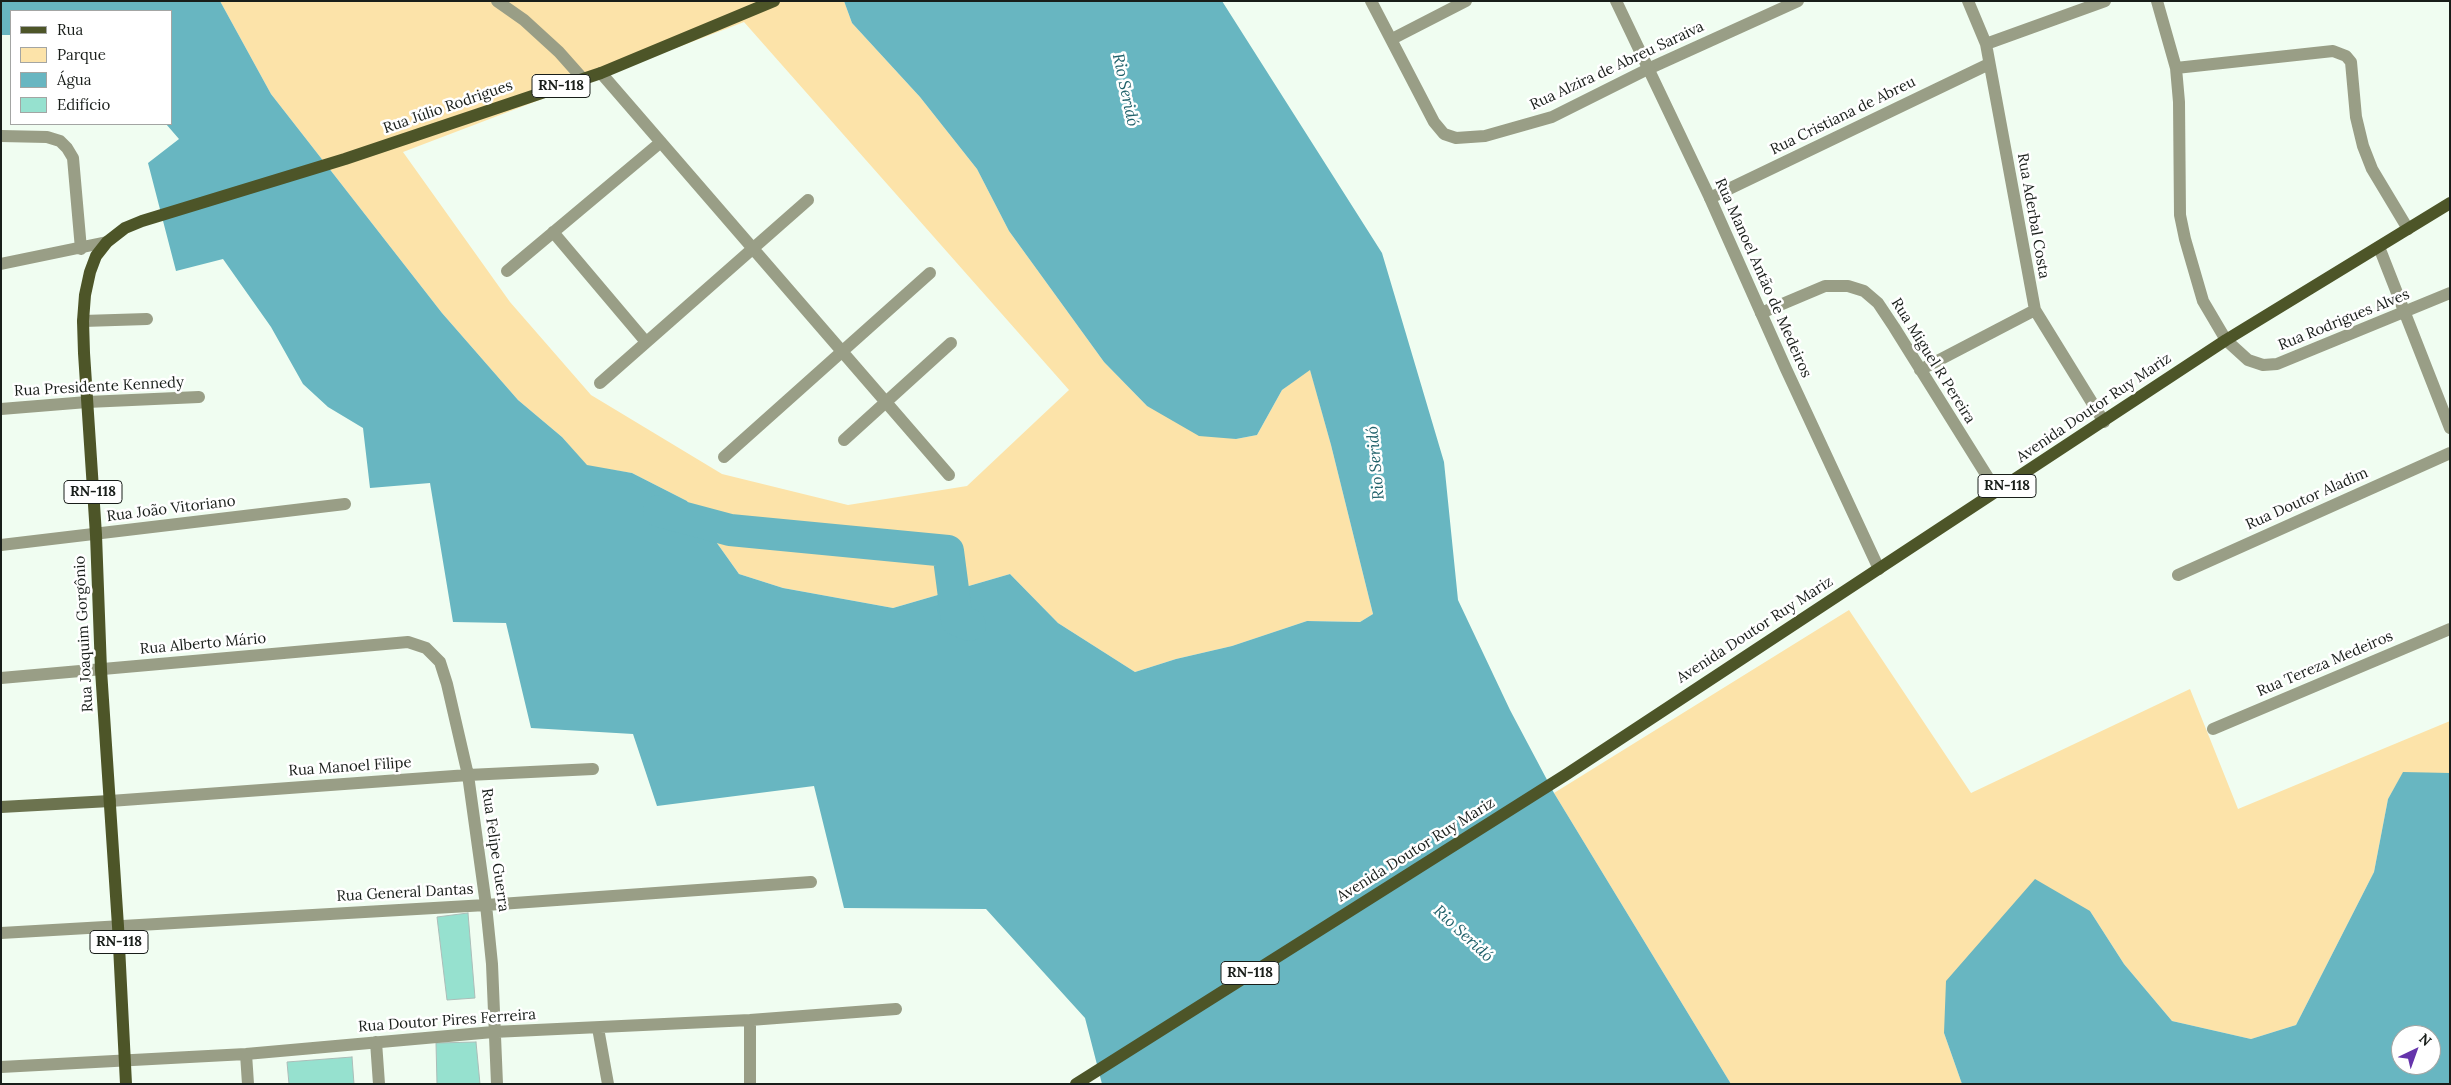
<!DOCTYPE html>
<meta charset="utf-8">
<style>
body{margin:0}
#map{position:relative;width:2451px;height:1085px;overflow:hidden;background:#f0fdf1;font-family:Lora,serif}
canvas{display:block}
.frame{position:absolute;inset:0;border:2px solid #191e1a;pointer-events:none}
.legend{position:absolute;left:10px;top:10px;width:162px;height:115px;box-sizing:border-box;background:#fff;border:1px solid #a3a5a3;margin:0;padding:6px 9px;list-style:none;font-size:15px;color:#191e1a}
.legend li{display:flex;align-items:center;gap:10px;height:25px}
.legend b{width:25px;border:1px solid #a3a5a3}
.north{position:absolute;left:2391px;top:1025px;width:50px;height:50px;box-sizing:border-box;background:#fff;border:1px solid #a3a5a3;border-radius:50%;rotate:42deg;font-size:14px;font-weight:700;line-height:20px;text-align:center;color:#191e1a}
.north::after{content:'';display:block;margin:auto;width:18px;height:22px;background:#6534ab;clip-path:polygon(50% 0,100% 100%,50% 72%,0 100%)}
</style>
<div id="map">
<canvas width="2451" height="1085"></canvas>
<div class="frame"></div>
<ul class="legend">
<li><b style="height:6px;background:#4d5528"></b>Rua</li>
<li><b style="height:14px;background:#fce3a9"></b>Parque</li>
<li><b style="height:14px;background:#68b6c1"></b>Água</li>
<li><b style="height:14px;background:#96e1cf"></b>Edifício</li>
</ul>
<div class="north">N</div>
</div>
<script>
const ctx = document.querySelector('canvas').getContext('2d');
ctx.lineJoin = 'round';
function fill(path, color) {
  ctx.fillStyle = color;
  ctx.fill(path, 'evenodd');
}
function shape(rows) {
  const path = new Path2D();
  for (const r of rows) {
    path.moveTo(r[0], r[1]);
    for (let i = 2; i < r.length; i += 2) path.lineTo(r[i], r[i + 1]);
  }
  return path;
}
function stroke(path, color, width, dash) {
  ctx.strokeStyle = color;
  ctx.lineWidth = width;
  ctx.lineCap = dash ? 'butt' : 'round';
  ctx.setLineDash(dash || []);
  ctx.stroke(path);
}
function write(font, color, halo, rows, align = 'center') {
  ctx.font = font + ' Lora,serif';
  ctx.lineWidth = 5;
  ctx.setLineDash([]);
  ctx.textBaseline = 'middle';
  ctx.strokeStyle = halo;
  ctx.fillStyle = color;
  for (const [text, x, y, turn = 0] of rows) {
    ctx.save();
    ctx.translate(x, y);
    ctx.rotate((+turn || 0) * Math.PI / 180);
    ctx.textAlign = isNaN(turn) ? turn : align;
    if (halo) ctx.strokeText(text, 0, 0);
    ctx.fillText(text, 0, 0);
    ctx.restore();
  }
}
const green = shape([
 [220,1,844,1,852,23,920,97,977,169,1009,231,1104,362,1147,406,1236,439,1257,435,1282,390,1310,369,1331,445,1373,614,1360,622,1307,621,1232,646,1176,659,1135,672,1058,623,1010,574,893,608,783,588,739,574,687,501,632,473,587,466,562,437,518,400,442,313,271,94],
 [744,22,1069,390,967,486,848,505,722,474,591,395,510,302,403,152],
 [1849,610,1971,793,2190,689,2238,809,2450,721,2450,773,2403,773,2388,799,2374,872,2296,1025,2251,1039,2172,1021,2124,964,2090,911,1944,1033,1962,1084,1731,1084,1554,793]
]);
const water = shape([
 [1,1,220,1,271,94,442,313,518,400,562,437,587,465,632,473,687,501,739,574,783,588,893,608,1010,574,1058,623,1135,672,1176,659,1232,646,1307,621,1360,622,1373,614,1331,445,1310,370,1282,390,1257,435,1236,439,1199,436,1147,406,1104,362,1009,231,977,169,920,97,852,23,844,1,1222,1,1382,253,1444,462,1458,600,1510,710,1554,793,1731,1084,1102,1084,1085,1018,986,909,844,908,814,786,657,806,633,734,531,728,506,623,453,622,430,483,370,488,363,428,328,407,303,384,271,327,223,259,176,271,148,163,179,139,166,124,171,124,171,11,11,11,11,35,1,35],
 [2403,772,2450,773,2450,1084,1962,1084,1944,1033,1946,981,2035,879,2090,911,2124,964,2172,1021,2251,1039,2296,1025,2374,872,2388,799],
 [2401,1035,2431,1035,2431,1065,2401,1065]
]);
const river = shape([
 [659,511,730,530,948,551,957,620,970,625]
]);
const building = shape([
 [468,913,475,998,447,1000,437,917,468,913],
 [476,1042,480,1084,437,1084,436,1043,476,1042],
 [352,1057,354,1084,289,1084,287,1062,352,1057]
]);
const minor = shape([
 [497,1,524,20,559,52,583,79],
 [1371,1,1434,122,1444,134,1456,138,1485,136,1552,117,1648,69,1798,1],
 [1968,1,1986,44,2035,310,2104,422],
 [2157,1,2176,68,2179,102,2180,215,2185,239,2203,301,2226,340,2248,360,2263,365,2277,364,2450,293],
 [1392,39,1466,1],
 [1986,44,2105,1],
 [2176,68,2333,51,2346,56,2351,62,2356,117,2363,146,2372,169,2408,229],
 [601,73,949,475],
 [1,136,47,137,60,141,67,148,73,158,81,249],
 [1710,198,1989,64],
 [553,232,646,342],
 [2379,247,2450,428],
 [1,264,107,242],
 [507,271,661,142],
 [1761,313,1825,286,1848,286,1864,291,1878,303,1894,327,1997,492],
 [83,321,147,319],
 [1920,370,2035,310],
 [600,383,808,200],
 [1,409,87,402,199,397],
 [844,440,951,343],
 [724,457,930,273],
 [1,545,345,504],
 [2178,575,2450,453],
 [1,678,408,642,426,648,440,662,447,684,468,775,486,905,492,964,497,1084],
 [2213,729,2450,629],
 [110,801,468,775,593,769],
 [1,933,486,905,811,882],
 [598,1028,608,1084],
 [376,1042,379,1084],
 [246,1054,248,1084],
 [1,1067,246,1054,493,1032,750,1020,896,1009],
 [750,1084,750,1020]
]);
const tertiary = shape([
 [1616,1,1710,198,1786,369,1879,569]
]);
const secondary = shape([
 [1,807,110,801]
]);
const primary = shape([
 [126,1084,118,926,101,670,96,535,84,353,83,321,85,295,90,272,96,256,107,242,125,228,142,221,345,159,601,73,774,1],
 [1076,1084,1567,774,2226,340,2450,203]
]);
const shields = [
 [561,86,58],
 [2007,486,58],
 [93,492,58],
 [119,942,58],
 [1250,973,58]
];
const shieldNames = [
 ["RN-118",561,86],
 ["RN-118",2007,486],
 ["RN-118",93,492],
 ["RN-118",119,942],
 ["RN-118",1250,973]
];
const streetNames = [
 ["Rua Alzira de Abreu Saraiva",1617,66,-25],
 ["Rua Júlio Rodrigues",448,107,-19],
 ["Rua Cristiana de Abreu",1843,116,-26],
 ["Rua Aderbal Costa",2033,216,80],
 ["Rua Manoel Antão de Medeiros",1763,278,66],
 ["Rua Rodrigues Alves",2344,320,-22],
 ["Rua Miguel R Pereira",1933,361,58],
 ["Rua Presidente Kennedy",99,387,-3],
 ["Avenida Doutor Ruy Mariz",2094,408,-34],
 ["Rua Doutor Aladim",2307,499,-24],
 ["Rua João Vitoriano",171,509,-7],
 ["Avenida Doutor Ruy Mariz",1755,630,-33],
 ["Rua Joaquim Gorgônio",84,634,-93],
 ["Rua Alberto Mário",203,644,-5],
 ["Rua Tereza Medeiros",2325,664,-23],
 ["Rua Manoel Filipe",350,767,-4],
 ["Rua Felipe Guerra",495,850,82],
 ["Avenida Doutor Ruy Mariz",1416,850,-32],
 ["Rua General Dantas",405,893,-3],
 ["Rua Doutor Pires Ferreira",447,1021,-4]
];
const waterNames = [
 ["Rio Seridó",1125,90,78],
 ["Rio Seridó",1376,463,-95],
 ["Rio Seridó",1463,934,43]
];
fill(green, '#fce3a9');
fill(water, '#68b6c1');
stroke(river, '#68b6c1', 32);
fill(building, '#96e1cf');
stroke(building, '#abbdb8', 1);
stroke(minor, '#999e86', 12);
stroke(tertiary, '#999e86', 12);
stroke(secondary, '#6c734f', 12);
stroke(primary, '#4d5528', 12);
for (const [x, y, w] of shields) {
  const box = new Path2D();
  box.roundRect(x - w / 2, y - 11.5, w, 23, 4);
  ctx.fillStyle = '#fff';
  ctx.fill(box);
  stroke(box, '#191e1a', 1);
}
write('bold 14px', '#191e1a', null, shieldNames);
write('15px', '#191e1a', '#fff', streetNames);
write('italic 16px', '#20616a', '#fff', waterNames);
</script>
